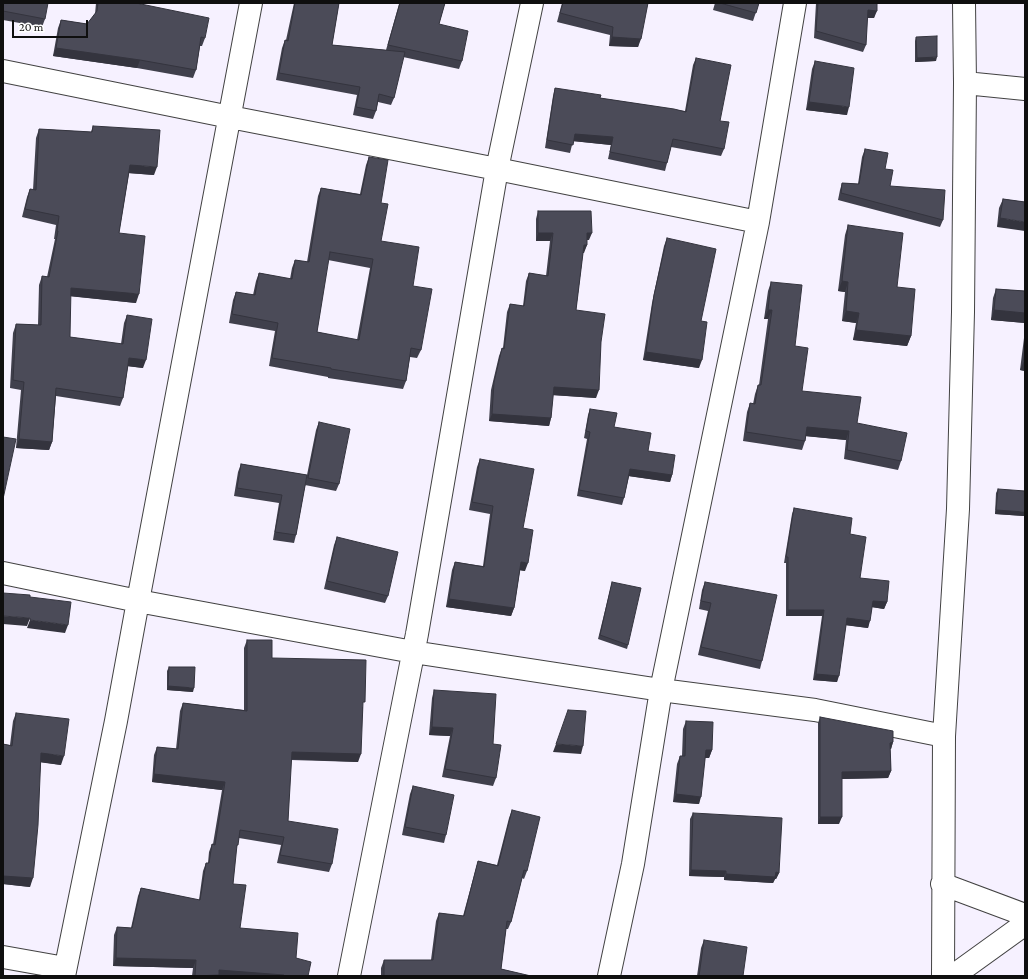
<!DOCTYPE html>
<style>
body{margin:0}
#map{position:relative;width:1028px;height:979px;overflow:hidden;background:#f6f1ff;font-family:"Crimson Pro",serif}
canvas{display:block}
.frame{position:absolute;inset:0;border:4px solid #0f0f0f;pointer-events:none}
.scale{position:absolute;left:12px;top:20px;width:76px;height:18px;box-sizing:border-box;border:2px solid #0f0f0f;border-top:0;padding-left:5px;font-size:12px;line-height:14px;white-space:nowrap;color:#0f0f0f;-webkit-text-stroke:3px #fff;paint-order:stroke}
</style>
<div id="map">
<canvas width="1028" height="979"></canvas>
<div class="frame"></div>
<div class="scale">20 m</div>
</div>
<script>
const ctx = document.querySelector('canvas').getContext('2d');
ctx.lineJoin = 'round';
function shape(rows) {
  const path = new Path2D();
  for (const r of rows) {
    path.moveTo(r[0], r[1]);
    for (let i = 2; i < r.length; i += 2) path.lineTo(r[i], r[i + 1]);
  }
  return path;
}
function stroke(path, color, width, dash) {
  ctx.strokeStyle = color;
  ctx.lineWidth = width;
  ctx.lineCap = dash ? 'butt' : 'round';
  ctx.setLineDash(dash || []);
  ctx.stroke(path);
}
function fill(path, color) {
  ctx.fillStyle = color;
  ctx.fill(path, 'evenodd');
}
const minor = shape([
 [3,71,230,117,497,169,758,222],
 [965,83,1025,89],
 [3,573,138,601,413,652,661,690,815,710,944,736],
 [942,884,1025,915],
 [3,957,65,968],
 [64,976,116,721,138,601,251,3],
 [349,976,417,634,497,169,532,3],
 [609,976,633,864,661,690,758,222,795,3],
 [943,976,944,736,958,509,963,312,965,83,964,3],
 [953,976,1025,924]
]);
const wall = shape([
 [3,3,45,19,42,27,3,20],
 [96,3,136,3,205,38,202,46,200,46,196,70,193,78,137,68,53,56,58,28,61,20,87,24,95,14],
 [294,3,339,3,332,45,386,50,399,4,393,3,445,3,439,24,462,61,459,69,403,57,394,98,391,105,378,102,376,111,373,119,353,115,357,95,276,80,282,48,285,40,286,40],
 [562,3,648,3,638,47,609,46,610,35,557,22],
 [715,3,759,3,753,21,713,10],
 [816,3,877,3,874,18,867,18,866,45,863,52,814,38],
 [916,37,936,61,915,62,915,41],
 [696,58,720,121,724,149,721,156,671,147,665,171,608,159,611,145,573,141,570,153,545,148,553,96,555,88,600,98,685,111,693,65],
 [815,61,847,115,806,110,812,69],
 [93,126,154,175,129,173,119,233,136,303,70,296,70,337,121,344,124,323,127,315,143,368,128,366,123,398,120,406,56,396,52,442,49,450,16,448,21,390,10,388,13,333,16,324,38,325,39,285,42,276,47,277,55,239,54,239,56,225,22,217,27,197,30,189,33,190,36,138,39,129,91,132],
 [865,149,885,169,890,186,943,220,940,227,838,200,840,190,842,183,858,184,862,157],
 [369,157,381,203,381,241,413,286,421,350,417,358,410,357,406,381,403,389,328,378,328,377,269,366,275,331,229,323,233,300,236,292,253,295,256,281,259,273,290,279,292,268,295,260,307,262,318,196,321,188,360,194,366,165],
 [328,260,370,268,357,340,317,332],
 [1003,199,1025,202,997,227,999,208],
 [538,211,589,240,587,240,587,245,583,253,576,310,601,342,596,398,553,395,551,418,549,426,489,421,491,390,499,356,502,348,503,348,507,312,510,304,523,306,526,281,529,273,546,276,550,241,536,241,536,219],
 [848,225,897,287,911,336,907,346,853,340,856,323,842,321,845,292,838,291,845,235],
 [667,238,701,321,699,368,643,360,652,303,664,246],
 [771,282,795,346,802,391,857,423,901,461,898,470,844,459,846,440,806,436,805,441,802,450,743,441,747,412,750,403,753,404,755,394,758,385,759,385,768,319,764,319,768,291],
 [996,289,1025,291,1025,323,991,320,993,298],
 [1025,330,1025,371,1020,370],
 [590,409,614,427,648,451,672,475,670,482,629,476,624,498,622,505,577,496,587,439,584,438,588,415],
 [319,422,339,484,336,491,305,485,316,430],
 [480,459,523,528,525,571,520,570,514,608,511,616,446,607,452,570,455,562,483,566,490,514,469,510,477,467],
 [241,464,307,475,296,535,294,543,273,540,279,503,234,496,238,472],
 [998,489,1024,516,995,514,996,493],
 [794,508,850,534,860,578,887,602,884,609,872,607,868,628,846,625,837,682,813,680,822,616,786,616,786,563,784,563,792,514],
 [337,537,388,596,385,603,324,589,334,545],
 [612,582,628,645,627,649,598,639],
 [705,582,762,661,760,669,698,655,708,611,699,609,702,590],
 [247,640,272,658,363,707,358,762,291,760,288,821,332,864,329,872,277,863,281,845,239,838,236,850,233,884,240,928,296,958,308,976,192,976,193,968,113,966,114,935,117,927,131,928,138,896,141,888,199,900,203,871,206,863,208,863,209,852,212,844,213,844,222,790,152,782,154,755,157,747,176,749,180,711,183,703,244,710,244,648],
 [169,667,193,692,167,690,167,671],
 [434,690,493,744,496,778,493,786,442,777,450,736,429,735,432,698],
 [16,713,61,765,41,762,30,887,3,884,3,744,10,745,13,721],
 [820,717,893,742,891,749,890,749,891,771,888,778,842,779,839,824,818,824,818,723],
 [686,721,712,750,709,758,705,758,699,804,673,802,677,764,680,756,682,756,683,729],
 [413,786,446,835,444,843,402,835,410,794],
 [512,810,527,871,524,879,522,878,511,922,508,929,506,929,501,969,531,976,381,976,381,968,384,960,431,960,436,921,439,913,463,916,476,868,478,861,497,865,509,818],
 [693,813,779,873,776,879,775,879,773,883,724,880,724,877,689,876,690,819],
 [704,940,743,976,697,976,701,948]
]);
const shadedWall = shape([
 [868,10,877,11,874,18,865,18],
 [612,37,641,39,638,47,609,46],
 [56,48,140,60,137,68,53,56],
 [937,57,936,61,915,62,917,58],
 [809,102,849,107,847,115,806,110],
 [575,134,613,137,611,145,572,141],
 [130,165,157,167,154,175,127,173],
 [1000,218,1025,222,1025,231,997,227],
 [538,233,553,233,550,241,536,241],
 [587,233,592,233,589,240,584,240],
 [584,245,587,245,584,253,582,253],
 [842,281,848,282,845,292,838,291],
 [71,288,139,294,136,303,68,296],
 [768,310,772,310,768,319,764,319],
 [994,310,1025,313,1025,323,991,320],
 [846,311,859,313,856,323,842,321],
 [856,330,911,336,907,346,853,340],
 [646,352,702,360,699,368,643,360],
 [129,358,146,360,143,368,126,366],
 [1024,361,1025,361,1025,371,1020,370],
 [554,387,599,390,596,398,551,395],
 [492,414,551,418,549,426,489,421],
 [807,427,849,431,846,440,804,436],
 [19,439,52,442,49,450,16,448],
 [630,469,672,475,670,482,628,476],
 [996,510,1025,512,1025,513,1024,516,995,514],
 [521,562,528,563,525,571,518,570],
 [449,599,514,608,511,616,446,607],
 [873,601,887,602,884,609,871,607],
 [788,610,824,610,822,616,786,616],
 [3,616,30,618,27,626,3,624],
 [847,618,870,621,868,628,844,625],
 [30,620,68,625,65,633,27,628],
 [816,674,839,676,837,682,813,680],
 [168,686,194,688,193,692,167,690],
 [432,727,453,728,450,736,429,735],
 [893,742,891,749,887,749,890,743],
 [556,744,583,746,581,754,553,752],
 [706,750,712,750,709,758,703,758],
 [292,752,361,754,358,762,289,759],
 [41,753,64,756,61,765,38,762],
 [891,771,888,778,839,779,842,772],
 [154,774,225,782,222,790,152,782],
 [676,794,701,797,699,804,673,802],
 [820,817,842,817,839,824,818,824],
 [691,870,726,871,724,877,689,876],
 [779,873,776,879,775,879,773,883,724,880,726,874],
 [3,876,33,878,30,887,3,884],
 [116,958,196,960,193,968,113,966],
 [219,970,284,975,284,976,195,976]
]);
const building = shape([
 [3,3,48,3,45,19,3,11,3,3],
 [98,3,136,3,209,18,205,38,201,37,196,70,140,60,56,48,61,20,87,24,97,11,98,3],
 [295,3,339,3,332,45,405,52,394,98,379,94,376,111,356,107,360,87,279,73,285,40,288,41,295,3],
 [400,3,445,3,439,24,468,31,462,61,388,45,400,3],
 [563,3,648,3,641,39,612,37,613,27,560,13,563,3],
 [720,3,759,3,756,13,720,3],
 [818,3,877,3,877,11,868,10,866,45,816,31,818,3],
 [937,36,937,57,917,58,916,37,937,36],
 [696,58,731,65,720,121,729,122,724,149,673,139,667,163,610,152,613,137,575,134,573,145,547,140,555,88,601,95,600,98,674,109,686,112,696,58],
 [815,61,854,68,849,107,809,102,815,61],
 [93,126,160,130,157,167,130,165,119,233,145,236,139,294,71,288,70,337,123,344,127,315,152,319,146,360,129,358,123,398,56,388,52,442,19,439,24,382,13,380,16,324,41,325,42,276,49,277,58,231,57,231,59,216,25,209,30,189,36,190,39,129,92,132,93,126],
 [865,149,888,153,885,169,893,170,890,186,945,190,943,220,841,193,842,183,859,184,865,149],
 [369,157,388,160,381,203,388,204,381,241,419,247,413,286,432,289,421,350,411,348,406,381,331,369,331,368,272,358,278,323,232,314,236,292,255,295,259,273,292,279,295,260,309,262,321,188,361,195,369,157],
 [330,252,373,259,359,340,317,332,330,252],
 [1003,199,1025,202,1025,222,1000,218,1003,199],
 [538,211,591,211,592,233,587,233,587,245,584,245,576,310,605,314,601,342,599,390,554,387,551,418,492,414,494,382,502,348,504,349,510,304,524,306,529,273,548,276,553,233,538,233,538,211],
 [848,225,903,233,897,287,915,289,911,336,856,330,859,313,846,311,848,282,842,281,848,225],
 [667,238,716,249,701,321,707,322,702,360,646,352,654,295,667,238],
 [771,282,802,285,795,346,808,348,802,391,861,397,857,423,907,433,901,461,847,450,849,431,807,427,805,441,746,432,750,403,755,404,758,385,761,385,772,310,768,310,771,282],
 [996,289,1025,291,1025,313,994,310,996,289],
 [1025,349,1025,361,1024,361,1025,349],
 [590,409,617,413,614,427,651,433,648,451,675,455,672,475,630,469,624,498,579,490,590,432,586,431,590,409],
 [319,422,350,429,339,484,308,478,319,422],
 [3,437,16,439,3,499,3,437],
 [480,459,534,469,523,528,533,530,528,563,521,562,514,608,449,599,455,562,484,567,493,506,472,502,480,459],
 [241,464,307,475,296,535,275,532,282,495,237,488,241,464],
 [998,489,1025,491,1025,512,996,510,998,489],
 [794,508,852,518,850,534,866,537,860,578,889,581,887,602,873,601,870,621,847,618,839,676,816,674,824,610,788,610,788,557,786,557,794,508],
 [337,537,398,552,388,596,327,581,337,537],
 [612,582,641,588,628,645,600,635,612,582],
 [705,582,777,595,762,661,701,647,711,603,701,601,705,582],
 [3,593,30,595,30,597,71,602,68,625,30,620,30,618,3,616,3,593],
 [247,640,272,640,272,658,366,660,365,702,363,702,361,754,292,752,288,821,338,829,332,864,280,855,284,837,240,830,238,845,237,845,233,884,246,885,240,928,298,933,296,958,311,962,308,976,284,976,284,975,219,970,219,975,195,976,196,960,116,958,117,927,132,928,141,888,200,900,206,863,209,863,212,844,215,845,225,782,154,774,157,747,178,749,183,703,247,711,247,640],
 [169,667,195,667,194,688,168,686,169,667],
 [434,690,496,694,493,744,501,745,496,778,445,769,453,728,432,727,434,690],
 [568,710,586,711,583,746,556,744,568,710],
 [16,713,69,719,64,756,41,753,38,825,33,878,3,876,3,744,12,746,16,713],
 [820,717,893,731,893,742,890,743,891,771,842,772,842,817,820,817,820,717],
 [686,721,713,722,712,750,706,750,701,797,676,794,680,756,685,756,686,721],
 [413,786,454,795,446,835,405,827,413,786],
 [512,810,540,817,527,871,524,870,511,922,507,921,501,969,531,976,384,976,384,960,433,960,439,913,464,916,478,861,498,866,512,810],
 [693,813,782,818,779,873,776,872,775,877,726,874,726,871,691,870,693,813],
 [704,940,747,947,743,976,699,976,704,940]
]);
stroke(minor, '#424242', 24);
stroke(minor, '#fff', 22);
fill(wall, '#40404c');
fill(shadedWall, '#34343e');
fill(building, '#4b4b58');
stroke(building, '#34343e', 1);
</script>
